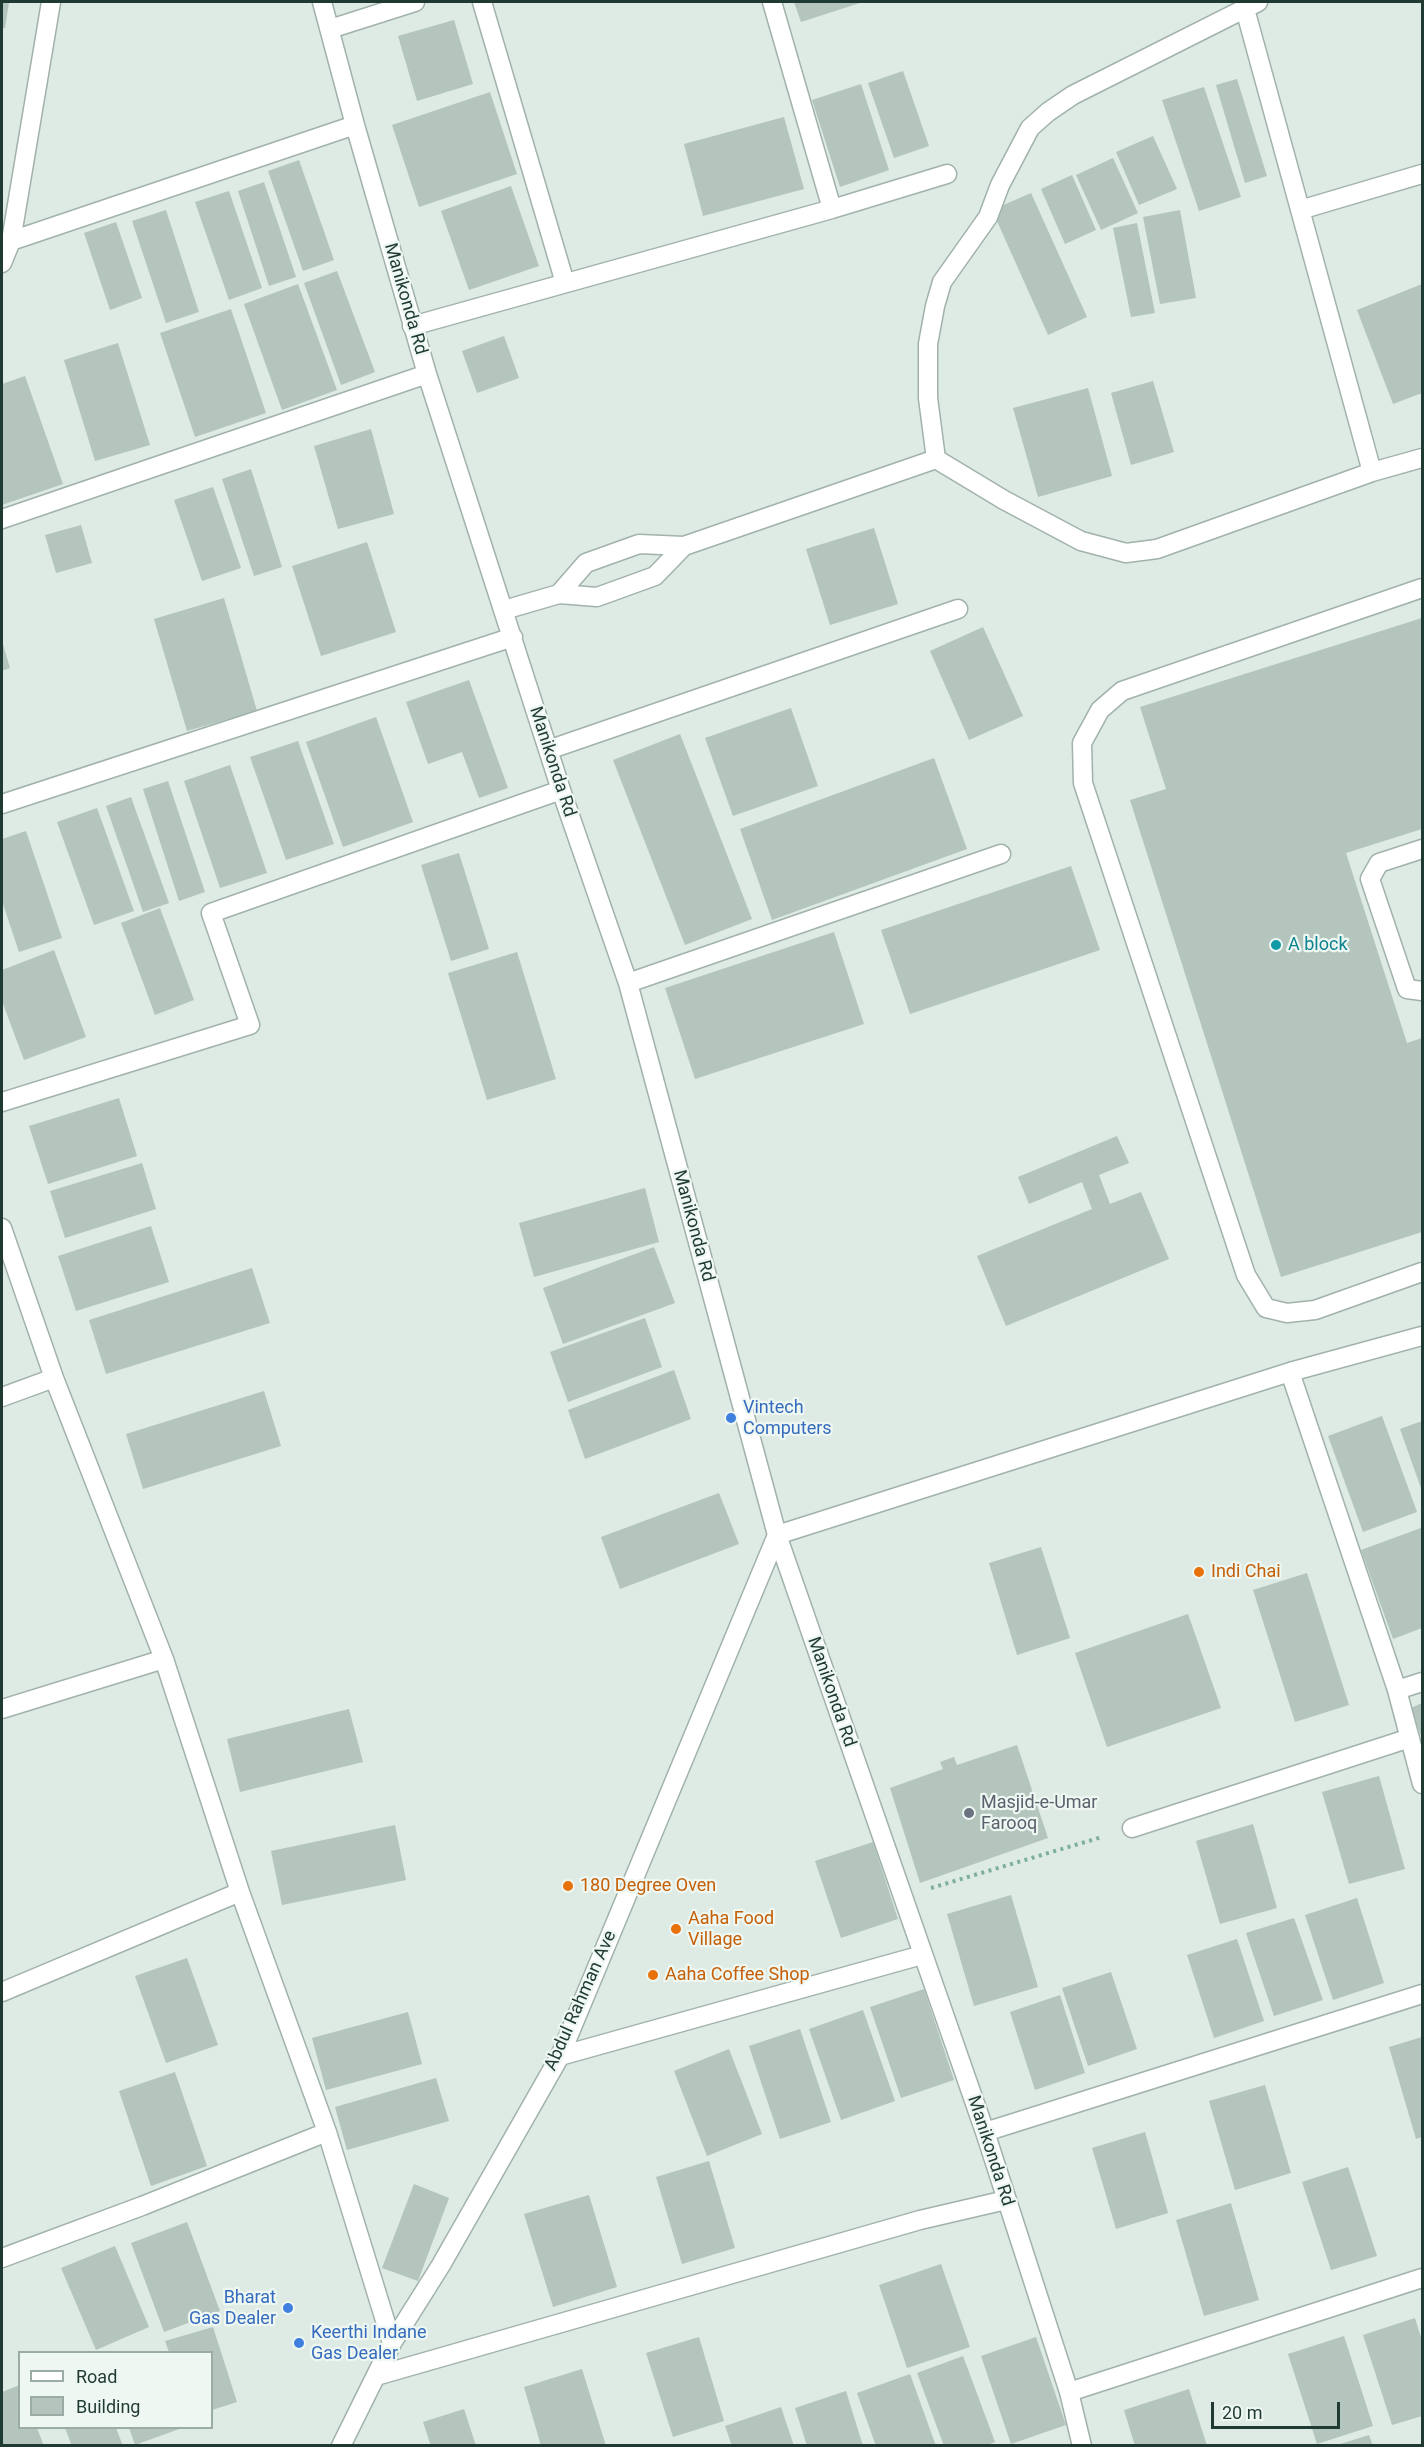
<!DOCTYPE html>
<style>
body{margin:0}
#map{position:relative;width:1424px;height:2447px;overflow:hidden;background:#deeae4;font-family:Roboto,sans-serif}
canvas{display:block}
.frame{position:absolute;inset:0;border:3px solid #1f3a32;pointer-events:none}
.legend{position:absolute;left:18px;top:2351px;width:195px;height:78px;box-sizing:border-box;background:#eef7f2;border:2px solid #9baba5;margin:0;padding:8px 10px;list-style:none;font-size:18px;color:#1f3a32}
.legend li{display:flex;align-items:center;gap:12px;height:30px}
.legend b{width:30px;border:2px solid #9baba5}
.scale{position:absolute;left:1211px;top:2402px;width:129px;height:27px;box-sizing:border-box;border:3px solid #1f3a32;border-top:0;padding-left:8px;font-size:18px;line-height:21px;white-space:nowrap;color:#1f3a32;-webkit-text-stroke:4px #eef7f2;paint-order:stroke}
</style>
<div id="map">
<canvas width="1424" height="2447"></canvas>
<div class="frame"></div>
<ul class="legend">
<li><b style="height:8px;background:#fff"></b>Road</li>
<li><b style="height:16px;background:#b3c5bd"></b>Building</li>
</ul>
<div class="scale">20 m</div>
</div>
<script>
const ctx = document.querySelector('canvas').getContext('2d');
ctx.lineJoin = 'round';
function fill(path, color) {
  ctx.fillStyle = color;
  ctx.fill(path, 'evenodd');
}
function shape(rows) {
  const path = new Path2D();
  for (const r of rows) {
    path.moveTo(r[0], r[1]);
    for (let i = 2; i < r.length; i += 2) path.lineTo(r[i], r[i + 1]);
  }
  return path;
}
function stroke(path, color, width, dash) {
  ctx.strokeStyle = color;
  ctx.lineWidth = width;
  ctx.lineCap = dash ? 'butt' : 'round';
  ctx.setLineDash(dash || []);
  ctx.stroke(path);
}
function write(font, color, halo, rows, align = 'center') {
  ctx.font = font + ' Roboto,sans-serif';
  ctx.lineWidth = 4.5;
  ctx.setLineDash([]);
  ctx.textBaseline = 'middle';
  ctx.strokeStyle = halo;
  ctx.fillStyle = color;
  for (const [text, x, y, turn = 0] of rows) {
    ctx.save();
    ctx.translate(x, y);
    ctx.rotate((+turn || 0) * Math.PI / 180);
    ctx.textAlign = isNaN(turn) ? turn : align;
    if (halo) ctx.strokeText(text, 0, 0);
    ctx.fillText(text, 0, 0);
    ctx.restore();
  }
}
const building = shape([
 [2,2,9,2,5,28,2,28],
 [794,2,863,2,801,22],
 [454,20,473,84,417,101,398,36],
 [903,71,929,146,894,158,868,83],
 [1237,79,1267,176,1245,183,1216,85],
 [861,84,889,170,840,187,812,100],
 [1204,87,1241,197,1199,211,1162,100],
 [490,92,517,174,419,207,392,125],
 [784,117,804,189,703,216,684,144],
 [1153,136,1177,189,1139,205,1116,152],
 [1113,158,1138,213,1101,230,1076,175],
 [299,160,334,260,303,271,268,171],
 [1072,175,1096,230,1065,244,1041,189],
 [264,182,296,277,269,286,238,191],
 [511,186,539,266,469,290,441,211],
 [229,191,262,288,229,300,195,202],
 [1031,193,1087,317,1048,335,992,210],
 [166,210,199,312,166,323,132,221],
 [1180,210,1196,298,1160,304,1143,217],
 [116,222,142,298,110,310,84,233],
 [1137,223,1155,313,1131,317,1113,228],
 [337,271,375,372,341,385,304,283],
 [298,284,337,390,282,410,244,304],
 [1422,284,1422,393,1393,404,1357,310],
 [231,309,266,413,195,437,160,333],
 [504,336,519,378,477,393,462,351],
 [118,343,150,445,95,461,64,360],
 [25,376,63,484,2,505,2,384],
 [1153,381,1174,452,1131,465,1111,393],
 [1088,388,1112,476,1038,497,1013,408],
 [371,429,394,514,338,529,314,446],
 [251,469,282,567,254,576,222,479],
 [213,487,241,568,202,581,174,500],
 [81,525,92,563,56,573,45,535],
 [874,528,898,604,830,625,806,549],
 [367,542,396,632,321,656,292,566],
 [224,598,257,711,187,731,154,619],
 [1422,618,1422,829,1346,853,1407,1043,1422,1038,1422,1232,1281,1277,1130,800,1166,789,1140,707],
 [983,627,1023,716,969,740,930,651],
 [2,641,10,668,2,671],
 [469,680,508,788,479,798,462,752,428,764,406,702],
 [791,708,818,786,733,816,705,738],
 [376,717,413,822,343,847,306,742],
 [680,734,752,919,685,945,613,760],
 [298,741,334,844,286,860,250,757],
 [934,758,967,849,772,920,740,829],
 [230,765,267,873,220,888,184,781],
 [168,781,205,892,179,901,143,789],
 [131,797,169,903,143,912,106,806],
 [97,808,134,911,94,925,57,822],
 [26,831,62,938,19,952,2,901,2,839],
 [459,853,489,949,451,961,421,865],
 [1071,866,1100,950,910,1014,881,930],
 [160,908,194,1000,155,1015,121,923],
 [834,932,864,1024,695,1079,665,988],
 [54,950,86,1037,24,1060,2,1001,2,970],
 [517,952,556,1079,487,1100,448,973],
 [119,1098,137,1156,48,1184,29,1126],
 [1117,1136,1129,1163,1099,1175,1110,1204,1141,1192,1169,1259,1006,1326,977,1256,1092,1209,1082,1182,1029,1204,1018,1177],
 [142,1163,156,1209,65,1238,50,1191],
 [645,1188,659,1242,534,1277,519,1223],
 [151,1226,169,1282,76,1311,58,1256],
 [654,1247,675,1303,563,1344,543,1288],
 [252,1268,270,1323,106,1374,89,1320],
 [645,1318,662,1367,568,1402,550,1352],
 [674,1370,691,1419,585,1459,568,1410],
 [264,1391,281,1446,143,1489,126,1434],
 [1382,1416,1417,1512,1363,1532,1328,1436],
 [1422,1421,1422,1491,1400,1429],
 [719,1493,739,1544,620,1589,601,1537],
 [1421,1528,1422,1534,1422,1628,1393,1639,1361,1550],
 [1041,1547,1070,1638,1017,1655,989,1563],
 [1307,1573,1349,1705,1295,1722,1253,1590],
 [1188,1614,1221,1708,1107,1747,1075,1653],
 [1422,1703,1422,1739,1411,1708],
 [349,1709,363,1762,240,1792,227,1739],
 [1017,1745,1048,1838,920,1883,890,1788,943,1769,940,1762,954,1757,957,1765],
 [1379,1776,1405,1869,1349,1884,1322,1792],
 [1253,1824,1277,1908,1220,1924,1196,1841],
 [395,1825,406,1880,282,1905,271,1851],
 [873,1842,898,1919,841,1938,815,1861],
 [1011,1895,1038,1987,974,2006,947,1914],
 [1357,1898,1384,1983,1333,2000,1305,1915],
 [1294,1918,1323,2000,1274,2016,1246,1933],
 [1237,1939,1264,2021,1214,2038,1187,1955],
 [187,1958,218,2045,166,2063,135,1976],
 [1111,1972,1137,2049,1088,2066,1062,1988],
 [924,1989,954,2080,901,2098,870,2007],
 [1060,1995,1085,2073,1035,2090,1010,2012],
 [863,2010,895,2101,841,2120,809,2029],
 [408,2012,422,2064,326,2090,312,2038],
 [800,2029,831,2122,780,2139,749,2046],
 [1422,2037,1422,2137,1416,2139,1389,2047],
 [729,2049,762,2134,707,2156,674,2071],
 [175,2072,207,2166,151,2186,119,2091],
 [436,2078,449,2121,347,2150,335,2107],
 [1265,2085,1291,2173,1235,2190,1209,2101],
 [1145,2132,1168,2213,1116,2229,1092,2148],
 [709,2161,735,2248,682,2264,656,2177],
 [1348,2167,1377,2256,1331,2270,1302,2182],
 [414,2184,449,2198,418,2281,382,2268],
 [589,2195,617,2287,553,2307,524,2214],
 [1231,2203,1259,2300,1204,2316,1176,2220],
 [187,2222,220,2311,164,2332,131,2243],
 [115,2246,149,2327,96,2350,61,2268],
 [941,2264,970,2347,907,2368,879,2285],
 [1415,2318,1422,2341,1422,2416,1392,2425,1363,2335],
 [213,2327,237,2402,212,2410,212,2352,169,2352,165,2341],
 [1344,2336,1373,2426,1317,2444,1288,2354],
 [699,2337,724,2421,673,2437,646,2353],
 [1036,2337,1066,2425,1011,2444,981,2356],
 [963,2356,995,2442,985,2446,944,2446,917,2373],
 [582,2369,606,2446,541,2446,524,2387],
 [910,2374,936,2446,876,2446,857,2393],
 [20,2385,20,2428,37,2428,44,2446,2,2446,2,2392],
 [1189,2389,1207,2446,1135,2446,1124,2410],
 [846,2391,863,2446,807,2446,795,2408],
 [781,2407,794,2446,732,2446,725,2426],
 [464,2409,476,2446,431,2446,423,2422],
 [65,2428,116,2428,123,2446,72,2446],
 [129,2428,182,2428,135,2445],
 [1369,2435,1373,2446,1337,2446,1337,2445]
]);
const path = shape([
 [931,1888,1102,1837]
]);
const minor = shape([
 [322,2,355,125,427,374,561,790,628,983,777,1535,985,2132,1069,2392,1082,2446],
 [482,2,565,283],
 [772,2,832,209],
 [1245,9,1372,472],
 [330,29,415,2],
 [1300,210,1422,174],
 [11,241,355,125],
 [2,263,11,241,51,2],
 [412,326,832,209,947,174],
 [936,459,928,398,928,344,935,306,942,282,988,217,1000,185,1030,128,1048,112,1073,95,1258,2],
 [936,459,1004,500,1081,541,1126,553,1157,549,1372,472,1422,458],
 [2,519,427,374],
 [1422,588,1122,691,1100,710,1082,743,1083,783,1246,1275,1266,1308,1287,1313,1315,1310,1422,1272],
 [559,594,586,563,639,544,684,546,936,459],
 [504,610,559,594,597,597,655,576,684,546],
 [548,750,958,609],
 [2,804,513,637],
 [1422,849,1379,863,1370,879,1407,989,1422,991],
 [628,983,1001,854],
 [2,1102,250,1025,211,913,561,790],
 [2,1228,54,1378],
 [1290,1372,1397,1690,1422,1784],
 [2,1397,54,1378,164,1659,240,1892,327,2132,392,2343],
 [777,1535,1290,1372,1422,1336],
 [1397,1690,1422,1682],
 [2,1709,164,1659],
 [1132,1828,1410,1738],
 [2,1992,240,1892],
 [560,2056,922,1955],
 [985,2132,1422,1994],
 [2,2258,142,2206,327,2132],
 [376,2376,920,2220,1006,2200],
 [1069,2392,1422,2278],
 [341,2446,392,2343,441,2265,560,2056,777,1535]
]);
const markers = [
 [1276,945,6,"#0f9aa8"],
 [731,1418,6,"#3f7fe0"],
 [1199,1572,6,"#e8710a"],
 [969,1813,6,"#6b7280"],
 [568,1886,6,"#e8710a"],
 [676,1929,6,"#e8710a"],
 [653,1975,6,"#e8710a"],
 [288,2308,6,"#3f7fe0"],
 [299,2343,6,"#3f7fe0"]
];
const streetNames = [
 ["Manikonda Rd",405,299,74],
 ["Manikonda Rd",552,762,72],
 ["Manikonda Rd",693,1226,75],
 ["Manikonda Rd",831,1692,71],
 ["Abdul Rahman Ave",581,2001,-66],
 ["Manikonda Rd",990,2151,72]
];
const cultureNames = [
 ["A block",1288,945]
];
const shopNames = [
 ["Vintech",743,1408],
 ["Computers",743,1429],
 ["Bharat",276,2298,"right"],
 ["Gas Dealer",276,2319,"right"],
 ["Keerthi Indane",311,2333],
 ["Gas Dealer",311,2354]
];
const foodNames = [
 ["Indi Chai",1211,1572],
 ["180 Degree Oven",580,1886],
 ["Aaha Food",688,1919],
 ["Village",688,1940],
 ["Aaha Coffee Shop",665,1975]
];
const worshipNames = [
 ["Masjid-e-Umar",981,1803],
 ["Farooq",981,1824]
];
fill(building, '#b3c5bd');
stroke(minor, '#a1b2ab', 21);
stroke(path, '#7daf9d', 4, [3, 4.5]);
stroke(minor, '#fff', 18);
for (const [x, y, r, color] of markers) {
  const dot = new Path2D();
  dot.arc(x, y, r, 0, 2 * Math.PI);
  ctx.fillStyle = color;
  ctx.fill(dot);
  stroke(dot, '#eef7f2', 2);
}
write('18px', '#1f3a32', '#eef7f2', streetNames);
write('18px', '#0d838f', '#eef7f2', cultureNames, 'left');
write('18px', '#366cbe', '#eef7f2', shopNames, 'left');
write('18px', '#c56008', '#eef7f2', foodNames, 'left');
write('18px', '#5b616d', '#eef7f2', worshipNames, 'left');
</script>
